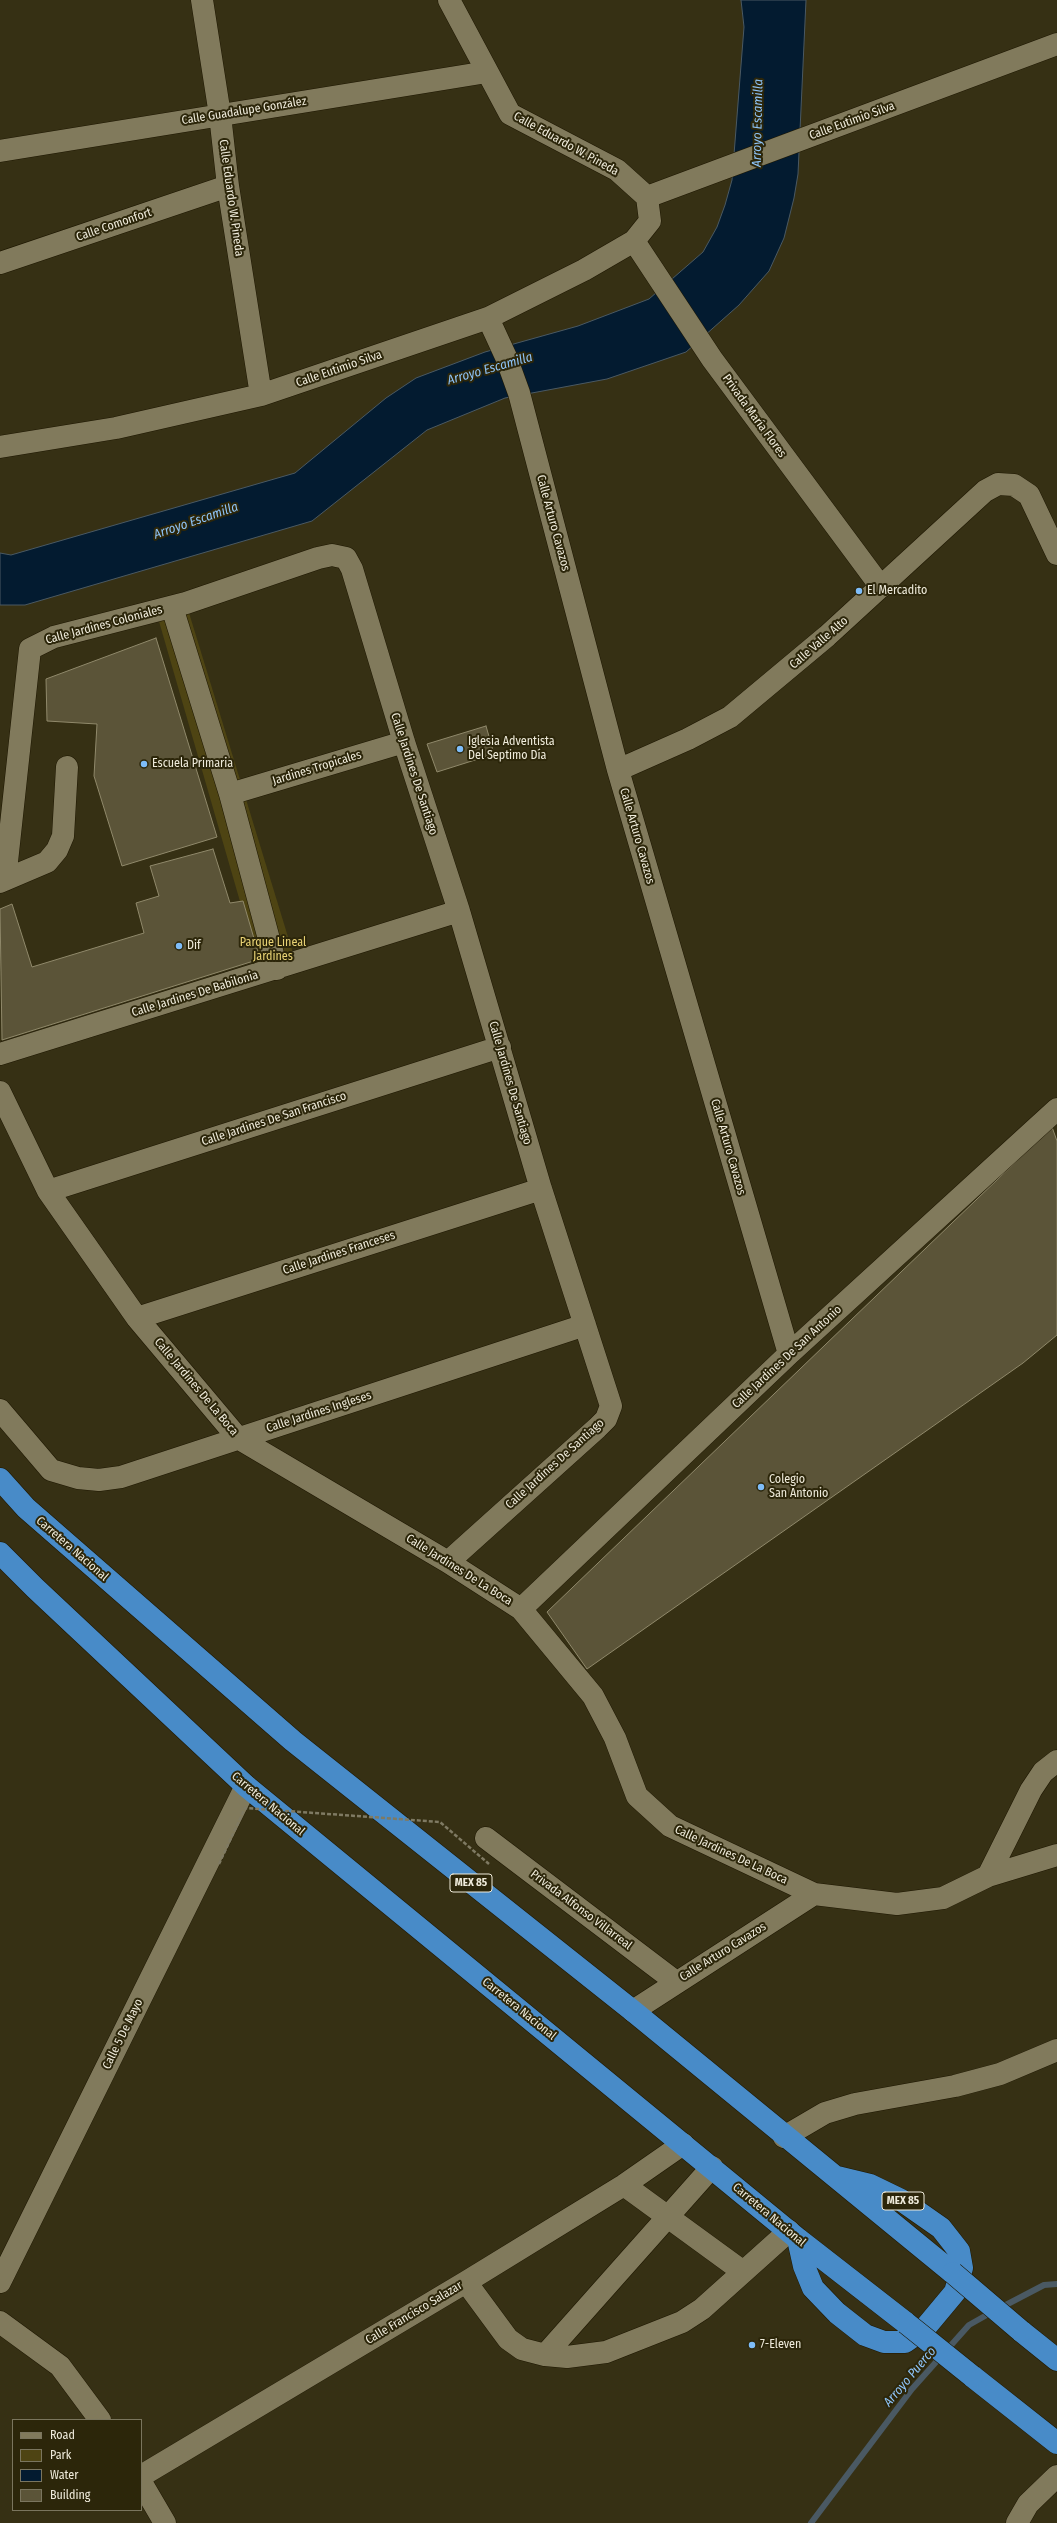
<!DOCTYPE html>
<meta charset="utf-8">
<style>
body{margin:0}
#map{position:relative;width:1057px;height:2523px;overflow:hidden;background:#363014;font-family:"Fira Sans Condensed",sans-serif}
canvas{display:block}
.legend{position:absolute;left:12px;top:2419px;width:130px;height:92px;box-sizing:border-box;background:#2c260a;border:1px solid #7a755e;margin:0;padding:5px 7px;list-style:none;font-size:12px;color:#efebdb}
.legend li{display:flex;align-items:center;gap:8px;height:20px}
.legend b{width:20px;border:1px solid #7a755e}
</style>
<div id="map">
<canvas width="1057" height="2523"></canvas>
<ul class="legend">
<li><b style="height:5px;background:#817a5c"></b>Road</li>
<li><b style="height:11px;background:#4e4413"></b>Park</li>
<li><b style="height:11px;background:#031b30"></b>Water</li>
<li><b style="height:11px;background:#5b5438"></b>Building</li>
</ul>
</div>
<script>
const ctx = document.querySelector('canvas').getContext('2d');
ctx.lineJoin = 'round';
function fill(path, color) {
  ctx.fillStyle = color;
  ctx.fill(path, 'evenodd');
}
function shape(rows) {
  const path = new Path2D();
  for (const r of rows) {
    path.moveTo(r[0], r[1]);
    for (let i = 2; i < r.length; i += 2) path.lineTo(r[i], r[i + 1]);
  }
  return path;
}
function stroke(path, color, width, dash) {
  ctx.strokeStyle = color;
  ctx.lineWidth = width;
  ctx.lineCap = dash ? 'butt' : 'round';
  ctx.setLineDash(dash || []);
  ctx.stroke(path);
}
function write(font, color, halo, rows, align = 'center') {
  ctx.font = font + ' "Fira Sans Condensed",sans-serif';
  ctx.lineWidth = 4;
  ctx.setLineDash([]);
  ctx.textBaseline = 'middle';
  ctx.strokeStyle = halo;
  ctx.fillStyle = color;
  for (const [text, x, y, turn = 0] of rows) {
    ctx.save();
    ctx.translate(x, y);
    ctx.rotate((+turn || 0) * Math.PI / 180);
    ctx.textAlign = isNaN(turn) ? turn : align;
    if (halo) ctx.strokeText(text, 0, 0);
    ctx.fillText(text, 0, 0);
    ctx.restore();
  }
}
const green = shape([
 [186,603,296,963,261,974,156,611]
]);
const water = shape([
 [741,0,806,0,798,174,794,198,784,238,769,271,739,305,686,352,607,379,505,398,427,430,312,521,25,605,0,605,0,553,11,555,295,473,386,398,416,378,485,352,578,326,649,299,703,252,717,227,725,205,732,180,744,27,741,0]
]);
const stream = shape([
 [1000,2308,1044,2285,1057,2284],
 [811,2523,912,2389,969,2325,992,2312]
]);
const building = shape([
 [156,638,217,837,122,866,94,776,97,724,47,721,46,679,156,638],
 [486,726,494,754,437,772,427,744,486,726],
 [213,849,230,903,243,901,260,959,2,1040,0,909,12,904,32,967,144,933,136,903,159,896,150,866,213,849],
 [1052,1127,1057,1141,1057,1335,1023,1363,587,1669,547,1612,1052,1127]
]);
const minor = shape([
 [202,0,220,115,228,186,261,395],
 [0,151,487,72],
 [647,197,1057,44],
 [634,241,712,359,881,587],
 [0,263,228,186],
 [488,318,506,357,519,393,618,770,789,1354],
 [0,447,116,428,261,395,488,318,584,270,634,241,650,221,647,197,617,170,510,114,449,0],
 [172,607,230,794,277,969],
 [618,770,688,739,730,717,827,636,985,491,998,484,1014,485,1029,495,1057,554],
 [230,794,404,742],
 [5,880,30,649,54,637,186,603,318,558,332,555,346,558,352,569,404,742,459,911,541,1189,611,1406,606,1419,597,1428,448,1562],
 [0,882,47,862,57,850,63,836,67,767],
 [0,1054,459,911],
 [0,1092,48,1191,137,1318,238,1438,448,1562,521,1609,593,1696,615,1738,637,1796,670,1826,814,1894,897,1904,943,1898,988,1876,1057,1855],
 [48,1191,500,1047],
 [137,1318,541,1189],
 [0,1410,51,1470,78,1478,99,1480,121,1477,585,1325],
 [521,1609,789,1354,1057,1109],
 [486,1838,676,1982],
 [988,1876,1031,1790,1043,1772,1057,1761],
 [633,2011,814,1894],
 [784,2137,825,2113,855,2104,955,2086,1000,2074,1057,2050],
 [624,2185,742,2271],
 [0,2282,246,1786],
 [466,2282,508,2339,522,2349,545,2355,567,2357,606,2352,682,2322,702,2309,789,2231],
 [0,2322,60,2366,100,2420],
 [545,2355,712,2167],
 [141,2476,466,2282,624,2185,683,2144],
 [141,2482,165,2523],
 [1017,2523,1028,2504,1057,2476]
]);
const highway = shape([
 [0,1479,26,1508,293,1741,633,2011,953,2273],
 [0,1553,35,1588,246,1786,798,2239,906,2323],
 [798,2239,804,2266,813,2288,837,2313,865,2335,884,2342,905,2342,925,2328,955,2292,962,2268,959,2251,941,2228,901,2200,870,2185,837,2177],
 [1021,2331,1057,2360],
 [972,2376,1057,2443]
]);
const pathBridge = shape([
 [219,1864,245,1808,440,1822,489,1864]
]);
const highwayBridge = shape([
 [953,2273,1021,2331],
 [906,2323,972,2376]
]);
const markers = [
 [859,591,4,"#7ebdf9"],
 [460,749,4,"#7ebdf9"],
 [144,764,4,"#7ebdf9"],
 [179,946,4,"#7ebdf9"],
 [761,1487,4,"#7ebdf9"],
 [752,2345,4,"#7ebdf9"]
];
const shields = [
 [471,1883,42],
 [903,2201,42]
];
const shieldNames = [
 ["MEX 85",471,1883],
 ["MEX 85",903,2201]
];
const streetNames = [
 ["Calle Guadalupe González",244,111,-9],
 ["Calle Eutimio Silva",852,121,-20],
 ["Calle Eduardo W. Pineda",566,144,29],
 ["Calle Eduardo W. Pineda",231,198,82],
 ["Calle Comonfort",114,225,-19],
 ["Calle Eutimio Silva",339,369,-19],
 ["Privada María Flores",754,416,54],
 ["Calle Arturo Cavazos",553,523,75],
 ["Calle Jardines Coloniales",104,625,-15],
 ["Calle Valle Alto",819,643,-41],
 ["Jardines Tropicales",317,768,-17],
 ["Calle Jardines De Santiago",414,774,72],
 ["Calle Arturo Cavazos",637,836,74],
 ["Calle Jardines De Babilonia",195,994,-17],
 ["Calle Jardines De Santiago",510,1083,74],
 ["Calle Jardines De San Francisco",274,1119,-18],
 ["Calle Arturo Cavazos",728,1147,74],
 ["Calle Jardines Franceses",339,1253,-18],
 ["Calle Jardines De San Antonio",787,1357,-43],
 ["Calle Jardines De La Boca",196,1387,50],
 ["Calle Jardines Ingleses",319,1412,-18],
 ["Calle Jardines De Santiago",555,1464,-42],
 ["Carretera Nacional",72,1549,41],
 ["Calle Jardines De La Boca",459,1570,32],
 ["Carretera Nacional",268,1804,40],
 ["Calle Jardines De La Boca",731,1855,25],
 ["Privada Alfonso Villarreal",581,1910,37],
 ["Calle Arturo Cavazos",723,1952,-32],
 ["Carretera Nacional",519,2009,39],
 ["Calle 5 De Mayo",123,2034,-64],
 ["Carretera Nacional",769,2215,40],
 ["Calle Francisco Salazar",414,2313,-31]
];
const poiNames = [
 ["El Mercadito",867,591],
 ["Iglesia Adventista",468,742],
 ["Del Septimo Día",468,756],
 ["Escuela Primaria",152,764],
 ["Dif",187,946],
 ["Colegio",769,1480],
 ["San Antonio",769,1494],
 ["7-Eleven",760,2345]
];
const parkNames = [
 ["Parque Lineal",273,943],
 ["Jardines",273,957]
];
const waterNames = [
 ["Arroyo Escamilla",758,123,-89],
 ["Arroyo Escamilla",490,369,-16],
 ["Arroyo Escamilla",196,521,-19],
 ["Arroyo Puerco",910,2377,-50]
];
fill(green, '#4e4413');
fill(water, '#031b30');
stroke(water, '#4a5963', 1);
stroke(stream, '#4a5963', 6);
fill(building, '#5b5438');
stroke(building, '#90896b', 1);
stroke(minor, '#1e1700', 23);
stroke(highway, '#1e1700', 23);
stroke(minor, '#817a5c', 22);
stroke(highway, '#488bc8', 22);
stroke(highwayBridge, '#1e1700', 23, []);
stroke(pathBridge, '#7f7a63', 2.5, [4, 2]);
stroke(highwayBridge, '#488bc8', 22);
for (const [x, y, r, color] of markers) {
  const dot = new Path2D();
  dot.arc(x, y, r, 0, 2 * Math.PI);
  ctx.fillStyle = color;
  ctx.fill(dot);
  stroke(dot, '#2c260a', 1.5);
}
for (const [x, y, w] of shields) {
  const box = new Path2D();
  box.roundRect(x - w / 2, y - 9, w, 18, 3);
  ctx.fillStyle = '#2c260a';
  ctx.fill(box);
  stroke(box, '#efebdb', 1);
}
write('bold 11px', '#efebdb', null, shieldNames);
write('12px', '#efebdb', '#2c260a', streetNames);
write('12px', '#efebdb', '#2c260a', poiNames, 'left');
write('12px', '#e9d375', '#2c260a', parkNames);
write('italic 13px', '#8ec4f8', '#2c260a', waterNames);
</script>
